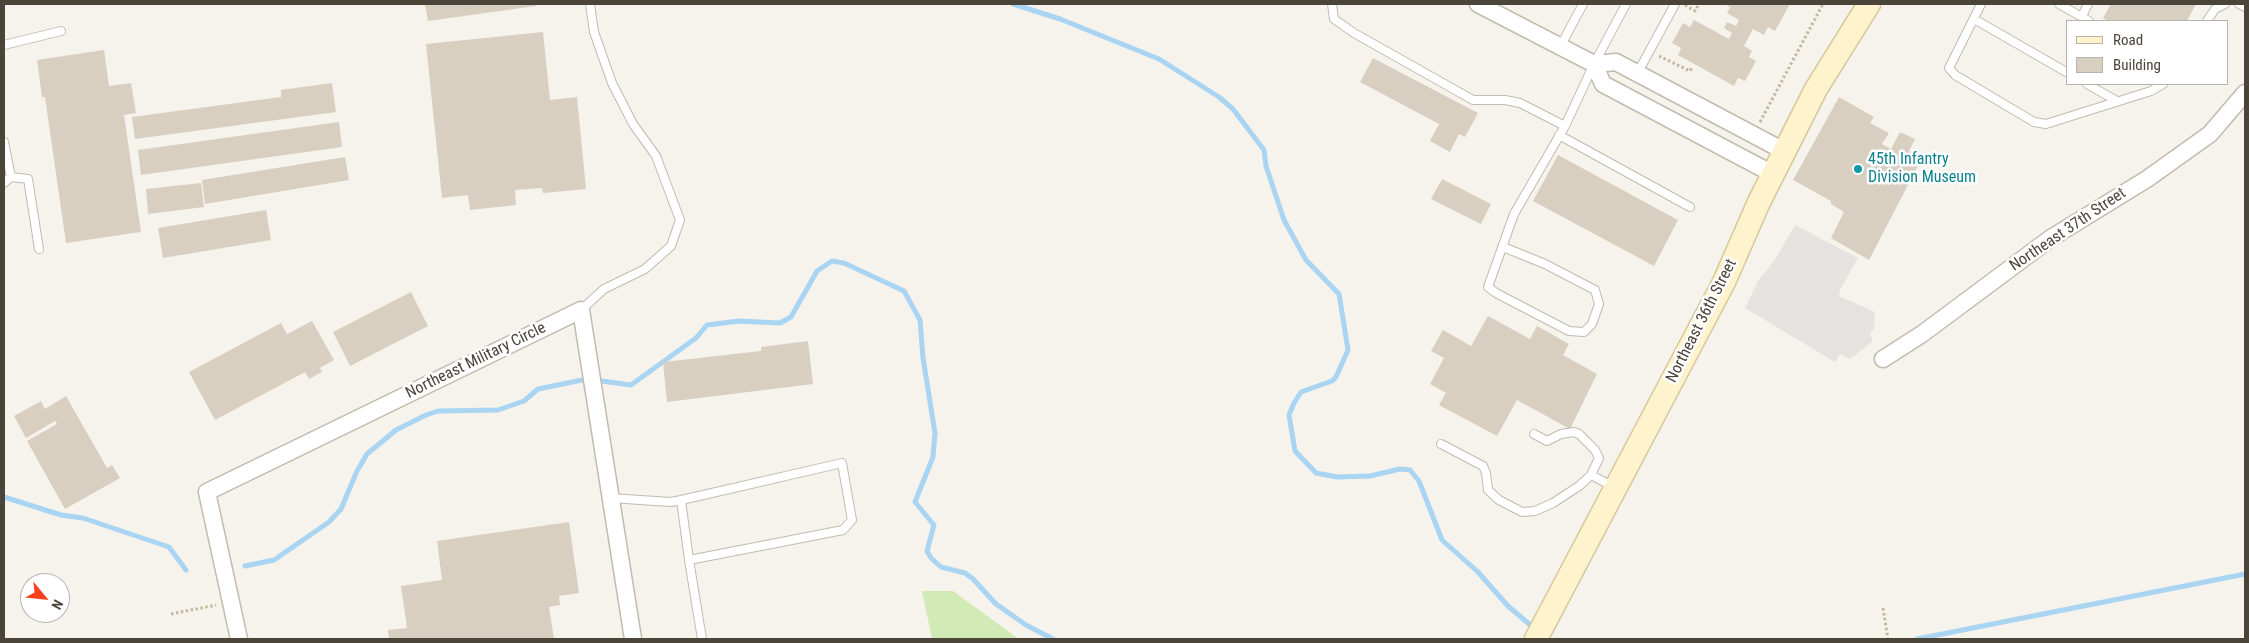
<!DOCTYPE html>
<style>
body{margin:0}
#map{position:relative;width:2249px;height:643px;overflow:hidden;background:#f6f3ec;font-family:"Roboto Condensed",sans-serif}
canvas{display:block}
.frame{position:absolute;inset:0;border:5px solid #4b4439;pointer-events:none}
.legend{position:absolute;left:2066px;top:20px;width:162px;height:65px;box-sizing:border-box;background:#fff;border:1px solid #b7b4b0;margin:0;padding:6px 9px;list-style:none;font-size:15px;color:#4b4439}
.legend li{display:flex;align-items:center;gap:10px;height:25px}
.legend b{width:25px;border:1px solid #b7b4b0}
.north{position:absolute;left:20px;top:573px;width:50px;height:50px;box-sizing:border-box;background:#fff;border:1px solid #b7b4b0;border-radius:50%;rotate:118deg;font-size:14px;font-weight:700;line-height:20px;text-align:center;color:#4b4439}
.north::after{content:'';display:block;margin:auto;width:18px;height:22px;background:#fc3f1d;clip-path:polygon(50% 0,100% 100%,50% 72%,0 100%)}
</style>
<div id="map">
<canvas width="2249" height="643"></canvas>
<div class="frame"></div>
<ul class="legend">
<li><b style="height:6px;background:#fff3cd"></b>Road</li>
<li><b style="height:14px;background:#d8cfc1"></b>Building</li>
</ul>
<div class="north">N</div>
</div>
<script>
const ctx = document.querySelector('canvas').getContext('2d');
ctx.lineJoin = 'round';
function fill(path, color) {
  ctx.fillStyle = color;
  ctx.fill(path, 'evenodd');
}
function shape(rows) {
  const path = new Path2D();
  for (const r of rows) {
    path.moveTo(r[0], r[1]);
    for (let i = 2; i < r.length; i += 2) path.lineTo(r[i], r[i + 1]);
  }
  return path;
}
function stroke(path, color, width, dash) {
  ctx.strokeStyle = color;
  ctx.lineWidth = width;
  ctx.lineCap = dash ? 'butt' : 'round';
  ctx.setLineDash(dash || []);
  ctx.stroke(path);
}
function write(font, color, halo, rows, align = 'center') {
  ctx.font = font + ' "Roboto Condensed",sans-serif';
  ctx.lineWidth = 5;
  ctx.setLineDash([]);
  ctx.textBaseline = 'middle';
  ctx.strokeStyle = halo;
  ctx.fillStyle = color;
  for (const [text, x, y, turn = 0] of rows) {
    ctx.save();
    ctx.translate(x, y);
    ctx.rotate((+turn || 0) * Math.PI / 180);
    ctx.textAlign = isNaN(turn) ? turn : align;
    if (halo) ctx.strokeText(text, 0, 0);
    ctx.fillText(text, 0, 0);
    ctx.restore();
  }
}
const green = shape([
 [922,591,953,591,1019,639,932,639]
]);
const parking = shape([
 [1795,225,1858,258,1840,290,1839,296,1875,312,1874,329,1870,333,1873,341,1850,359,1840,354,1835,362,1745,308,1758,281,1774,261]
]);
const stream = shape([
 [1013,4,1060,19,1159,59,1219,97,1233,109,1264,150,1266,166,1284,220,1306,260,1339,294,1348,350,1336,377,1332,381,1301,392,1294,403,1289,415,1295,451,1316,473,1337,477,1370,476,1400,469,1410,470,1419,481,1442,540,1478,572,1508,606,1535,629],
 [4,497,61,515,83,518,169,547,186,570],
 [245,566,274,560,329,522,341,509,357,471,367,454,396,430,426,415,438,411,498,410,524,401,538,389,587,379,631,385,696,338,707,325,739,321,780,323,791,317,817,271,832,261,844,263,904,291,920,320,923,358,935,433,933,457,915,502,934,525,927,551,931,558,941,567,965,573,973,579,996,604,1026,625,1053,639],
 [1917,639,2245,574]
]);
const building = shape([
 [425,4,536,4,536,6,428,21],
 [1724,4,1790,4,1775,31,1768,27,1764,35,1753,29,1744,46,1752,51,1749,57,1756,61,1745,81,1738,78,1734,86,1678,55,1681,48,1672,43,1683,23,1690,27,1694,20,1729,39,1732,33,1724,28,1727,22,1736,26,1739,20,1727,13,1730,7],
 [2111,4,2196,4,2187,21,2109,21,2103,18],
 [543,32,550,100,577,97,586,189,543,193,542,188,515,190,516,205,470,210,468,195,442,198,426,44],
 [104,50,109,86,131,83,136,113,124,115,141,232,66,243,45,97,42,97,37,60],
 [1373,58,1478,113,1465,137,1459,134,1450,152,1430,141,1439,124,1360,82],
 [332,83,336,112,135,139,132,117,281,97,281,90],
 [1839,97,1874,117,1870,123,1889,133,1882,144,1891,149,1900,132,1915,139,1909,151,1922,158,1869,260,1831,238,1844,212,1831,204,1831,201,1793,180],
 [339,122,342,147,141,175,138,150],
 [1558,155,1678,220,1654,266,1533,201],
 [345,157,349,180,205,204,202,180],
 [1442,179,1491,204,1481,224,1431,199],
 [201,183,204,207,148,214,146,189],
 [266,210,271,240,163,258,158,228],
 [411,292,428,326,350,366,333,332],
 [1488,316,1530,339,1537,326,1569,344,1563,355,1597,374,1570,429,1517,400,1497,436,1439,405,1446,393,1430,384,1444,358,1431,351,1443,330,1471,346],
 [312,321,334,360,320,368,322,372,309,379,305,372,215,420,189,372,281,323,287,334],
 [808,341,813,384,667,402,663,362,761,351,761,347],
 [66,396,107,468,112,465,120,478,65,509,27,441,57,424,55,421,26,438,14,416,41,401,45,409],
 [569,522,579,593,559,596,560,605,549,607,554,639,389,639,388,630,407,628,401,586,442,580,437,541]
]);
const path = shape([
 [1685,5,1695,11,1699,4],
 [1659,56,1690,71,1692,67],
 [1760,122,1823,4],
 [1883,608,1888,639],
 [171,614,216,605]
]);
const service = shape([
 [1332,4,1334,19,1354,33,1473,100,1505,100,1520,103,1565,126],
 [1981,4,1949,68,1955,75,2034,122,2046,124,2151,91,2163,84],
 [2059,4,2089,21],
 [2239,4,2245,7],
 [2082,16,2088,4],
 [1974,19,2068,73],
 [2207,21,2215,9,2225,4],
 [4,45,61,31],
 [1560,47,1583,4],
 [1637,74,1675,4],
 [2087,84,2117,101],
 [1559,135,1690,207],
 [4,142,11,177,4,183],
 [11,177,28,179,39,249],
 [1503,247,1545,264,1595,290,1599,304,1592,324,1584,332,1569,331,1496,293,1488,287,1514,214,1565,126,1594,64,1626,4],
 [581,310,604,289,645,269,671,246,680,220,656,156,633,124,612,83,594,32,590,4],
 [1534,434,1547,441,1561,434,1574,432,1579,434,1595,450,1599,458,1591,475],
 [1441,444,1483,466,1486,473,1488,490,1499,500,1522,512,1535,511,1553,503,1579,486,1591,475,1614,487],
 [610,498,671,502,681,500,712,493,842,463,852,520,843,530,689,560,681,500],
 [689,560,702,639]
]);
const minor = shape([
 [1478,4,1594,64,1616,62,1784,151],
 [1594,64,1603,84,1773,174],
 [1883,359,1922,334,2051,238,2147,179,2210,134,2245,93],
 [239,639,207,492,581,310,633,639]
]);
const secondary = shape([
 [1536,639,1724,282,1759,202,1816,89,1869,4]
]);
const markers = [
 [1858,169,5,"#0f9aa8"]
];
const cultureNames = [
 ["45th Infantry",1868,160],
 ["Division Museum",1868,178]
];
const streetNames = [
 ["Northeast 37th Street",2068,230,-34],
 ["Northeast 36th Street",1702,321,-63],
 ["Northeast Military Circle",476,361,-26]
];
fill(green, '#d2eab5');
fill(parking, '#e5e3e0');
stroke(stream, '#a9d4f2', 5);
fill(building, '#d8cfc1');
stroke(service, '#c2bbae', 10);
stroke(minor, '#c2bbae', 19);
stroke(secondary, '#d6c79b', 25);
stroke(path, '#c4b79f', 3, [2.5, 2.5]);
stroke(service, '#fff', 8);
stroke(minor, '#fff', 16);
stroke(secondary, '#fff3cd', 22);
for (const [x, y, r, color] of markers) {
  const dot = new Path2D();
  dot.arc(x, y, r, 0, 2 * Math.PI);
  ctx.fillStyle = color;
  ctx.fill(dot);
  stroke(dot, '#fff', 2);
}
write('16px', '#0d838f', '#fff', cultureNames, 'left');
write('16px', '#4b4439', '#fff', streetNames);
</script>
